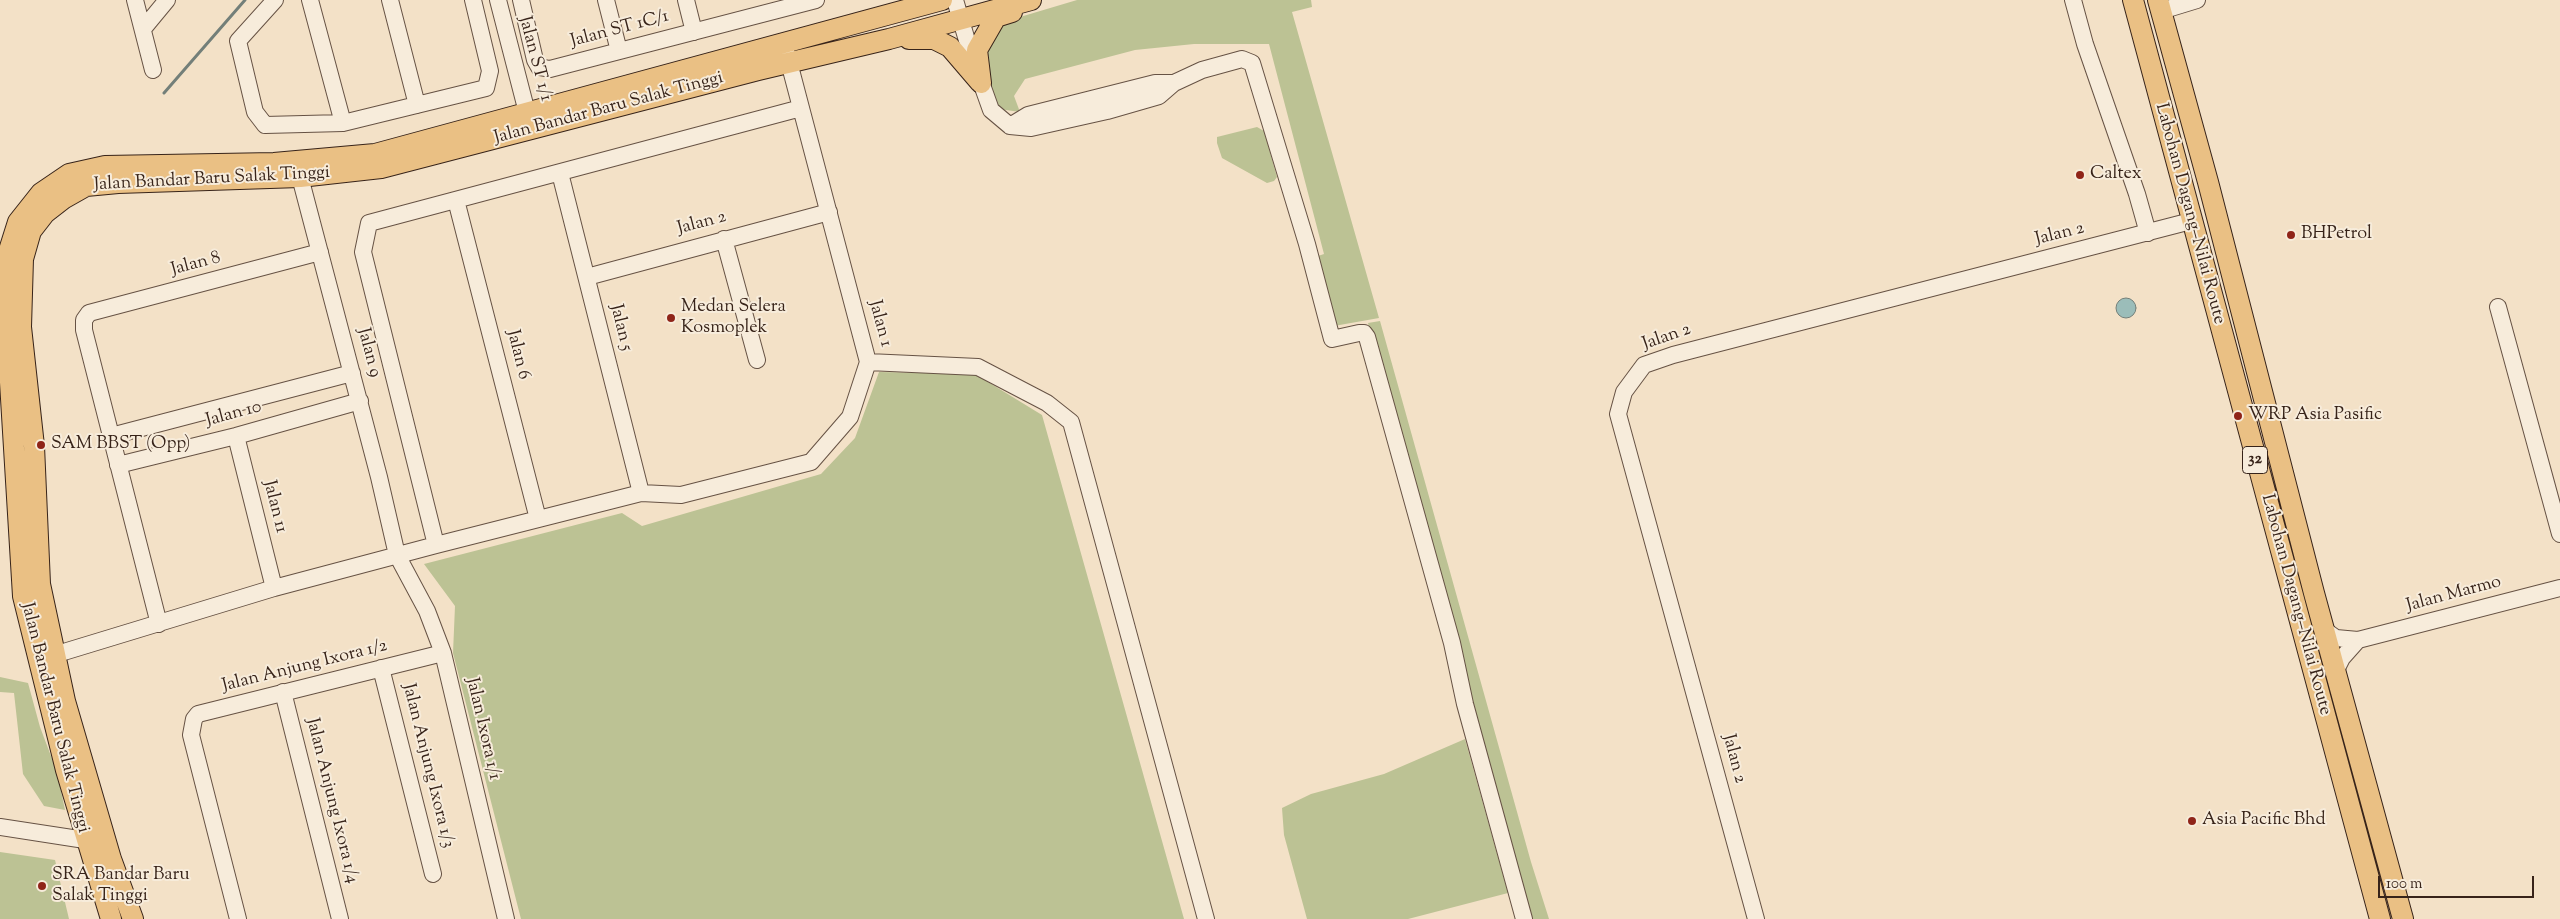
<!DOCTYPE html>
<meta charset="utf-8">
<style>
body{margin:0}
#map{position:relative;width:2560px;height:919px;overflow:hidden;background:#f3e1c7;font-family:"Sorts Mill Goudy",serif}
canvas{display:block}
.scale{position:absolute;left:2378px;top:876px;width:156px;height:22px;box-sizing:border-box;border:2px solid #372319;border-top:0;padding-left:6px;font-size:15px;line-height:18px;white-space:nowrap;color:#372319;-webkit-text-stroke:4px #f7ecdb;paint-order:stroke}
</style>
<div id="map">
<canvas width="2560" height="919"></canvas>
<div class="scale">100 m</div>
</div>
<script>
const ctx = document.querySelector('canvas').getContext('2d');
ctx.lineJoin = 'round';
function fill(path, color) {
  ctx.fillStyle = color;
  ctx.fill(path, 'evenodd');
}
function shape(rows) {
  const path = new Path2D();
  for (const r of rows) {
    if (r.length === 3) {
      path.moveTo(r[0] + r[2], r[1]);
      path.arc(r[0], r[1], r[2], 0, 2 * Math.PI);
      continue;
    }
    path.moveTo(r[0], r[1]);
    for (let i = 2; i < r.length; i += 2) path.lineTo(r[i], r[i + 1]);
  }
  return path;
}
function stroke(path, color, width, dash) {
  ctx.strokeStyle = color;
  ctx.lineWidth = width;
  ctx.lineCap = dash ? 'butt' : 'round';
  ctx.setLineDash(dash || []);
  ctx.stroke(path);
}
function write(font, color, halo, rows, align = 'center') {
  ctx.font = font + ' "Sorts Mill Goudy",serif';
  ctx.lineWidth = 4;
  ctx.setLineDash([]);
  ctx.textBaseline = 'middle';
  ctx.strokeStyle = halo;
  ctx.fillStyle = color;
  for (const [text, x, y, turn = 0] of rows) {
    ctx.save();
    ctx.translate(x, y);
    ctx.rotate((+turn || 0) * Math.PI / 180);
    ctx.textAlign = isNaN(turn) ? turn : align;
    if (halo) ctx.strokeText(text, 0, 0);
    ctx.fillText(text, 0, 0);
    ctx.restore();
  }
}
const green = shape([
 [1077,0,1311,0,1312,7,1292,12,1379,318,1334,326,1315,257,1324,254,1269,44,1194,44,1135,50,1025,79,1014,96,1020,112,999,109,994,104,983,62,987,37,1010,20],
 [1257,127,1264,131,1277,177,1274,181,1267,183,1222,158,1217,143,1217,137],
 [1380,321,1531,862,1549,919,1533,919,1514,857,1368,323],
 [879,372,975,374,1042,415,1184,919,521,919,453,653,455,606,424,564,622,513,642,526,821,474,855,438],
 [0,677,28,683,40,727,57,772,65,810,44,806,23,774,14,693,0,692],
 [1465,739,1508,893,1408,919,1307,919,1284,835,1282,808,1311,794,1384,774],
 [0,852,55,860,69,919,0,919]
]);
const water = shape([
 [2126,308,10]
]);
const stream = shape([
 [164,93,245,0]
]);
const minor = shape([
 [135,0,153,70],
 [275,0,238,41,255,112,265,125,343,123,486,88,490,71,473,0],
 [310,0,343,123],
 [390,0,417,105],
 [498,0,530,124],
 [521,0,535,60,539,67,550,69,816,0],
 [606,0,619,51],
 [686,0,694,32],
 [955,0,971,54,991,110,1010,126,1031,128,1107,111,1159,96,1174,83,1202,70,1242,59,1252,63,1307,244,1332,339,1359,333,1364,333,1367,337,1452,643,1465,704,1524,919],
 [2073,0,2085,44,2137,194,2148,233],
 [2161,11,2197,0],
 [143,29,167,0],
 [1010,126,1028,115,1155,83,1174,83],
 [300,167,300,177,379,477,397,555,427,611,443,653,506,919],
 [560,173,641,493],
 [456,200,538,519],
 [724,239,757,360],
 [587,277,829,212],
 [2498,307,2560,534],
 [868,362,978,367,1047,403,1071,422,1206,919],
 [111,436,352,373],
 [236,436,274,588],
 [118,465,236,436,360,401],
 [436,545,363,252,369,223,801,108],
 [159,624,84,330,84,320,89,313,320,252],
 [2326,631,2336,638,2358,640,2560,588],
 [44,658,274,588,436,545,641,493,681,495,811,462,850,417,868,362,786,51],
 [381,668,433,874],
 [2336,670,2342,658,2358,640],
 [283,692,340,919],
 [0,827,85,840,97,837],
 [238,919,191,735,194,719,198,714,443,653],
 [1756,919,1618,414,1624,392,1644,365,1673,355,2191,221]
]);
const major = shape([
 [2133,0,2380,919],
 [2158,0,2208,182,2314,593,2403,919],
 [909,39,934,39,950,47,980,82],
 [981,83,977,50,996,17,1012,12],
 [111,919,66,770,23,596,7,333,6,260,18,222,41,193,69,174,105,166,274,163,375,154,942,0],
 [133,919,111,859,65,701,40,584,34,446,21,327,23,259,31,231,45,213,63,199,86,186,118,183,300,177,381,168,758,70,889,39,1031,0]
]);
const markers = [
 [2080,175,5,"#8f2418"],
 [2291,235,5,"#8f2418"],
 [671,318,5,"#8f2418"],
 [2238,416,5,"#8f2418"],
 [41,445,5,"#8f2418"],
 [2192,821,5,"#8f2418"],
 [42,886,5,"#8f2418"]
];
const shields = [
 [2255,460,25]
];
const shieldNames = [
 ["32",2255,460]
];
const streetNames = [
 ["Jalan ST 1C/1",620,30,-15],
 ["Jalan ST 1/1",534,59,75],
 ["Jalan Bandar Baru Salak Tinggi",609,109,-15],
 ["Jalan Bandar Baru Salak Tinggi",212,180,-3],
 ["Labohan Dagang–Nilai Route",2189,214,75],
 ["Jalan 2",702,224,-15],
 ["Jalan 2",2060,235,-14],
 ["Jalan 8",196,265,-15],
 ["Jalan 1",879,324,75],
 ["Jalan 5",620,328,76],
 ["Jalan 2",1667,338,-19],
 ["Jalan 9",368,353,75],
 ["Jalan 6",517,355,76],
 ["Jalan 10",234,415,-15],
 ["Jalan 11",274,507,76],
 ["Jalan Marmo",2454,595,-15],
 ["Labohan Dagang–Nilai Route",2295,605,75],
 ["Jalan Anjung Ixora 1/2",305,667,-14],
 ["Jalan Bandar Baru Salak Tinggi",54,718,76],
 ["Jalan Ixora 1/1",482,729,77],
 ["Jalan 2",1733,759,75],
 ["Jalan Anjung Ixora 1/3",427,766,76],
 ["Jalan Anjung Ixora 1/4",331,801,76]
];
const poiNames = [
 ["Caltex",2090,175],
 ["BHPetrol",2301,235],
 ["Medan Selera",681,308],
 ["Kosmoplek",681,329],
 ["WRP Asia Pasific",2248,416],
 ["SAM BBST (Opp)",51,445],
 ["Asia Pacific Bhd",2202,821],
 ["SRA Bandar Baru",52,876],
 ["Salak Tinggi",52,897]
];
fill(green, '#bcc294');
fill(water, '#9bbdb9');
stroke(water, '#737f79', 1);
stroke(stream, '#737f79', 3);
stroke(minor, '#665244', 18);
stroke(major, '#372319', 22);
stroke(minor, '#f7ecdb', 16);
stroke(major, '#eac084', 20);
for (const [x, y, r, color] of markers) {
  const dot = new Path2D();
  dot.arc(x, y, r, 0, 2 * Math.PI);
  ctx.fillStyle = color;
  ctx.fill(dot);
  stroke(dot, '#f7ecdb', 2);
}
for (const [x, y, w] of shields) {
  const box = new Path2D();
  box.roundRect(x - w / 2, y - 13.5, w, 27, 4);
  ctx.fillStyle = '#f7ecdb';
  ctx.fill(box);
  stroke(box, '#372319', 1);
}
write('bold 16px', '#372319', null, shieldNames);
write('18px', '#372319', '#f7ecdb', streetNames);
write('18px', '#372319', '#f7ecdb', poiNames, 'left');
</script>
